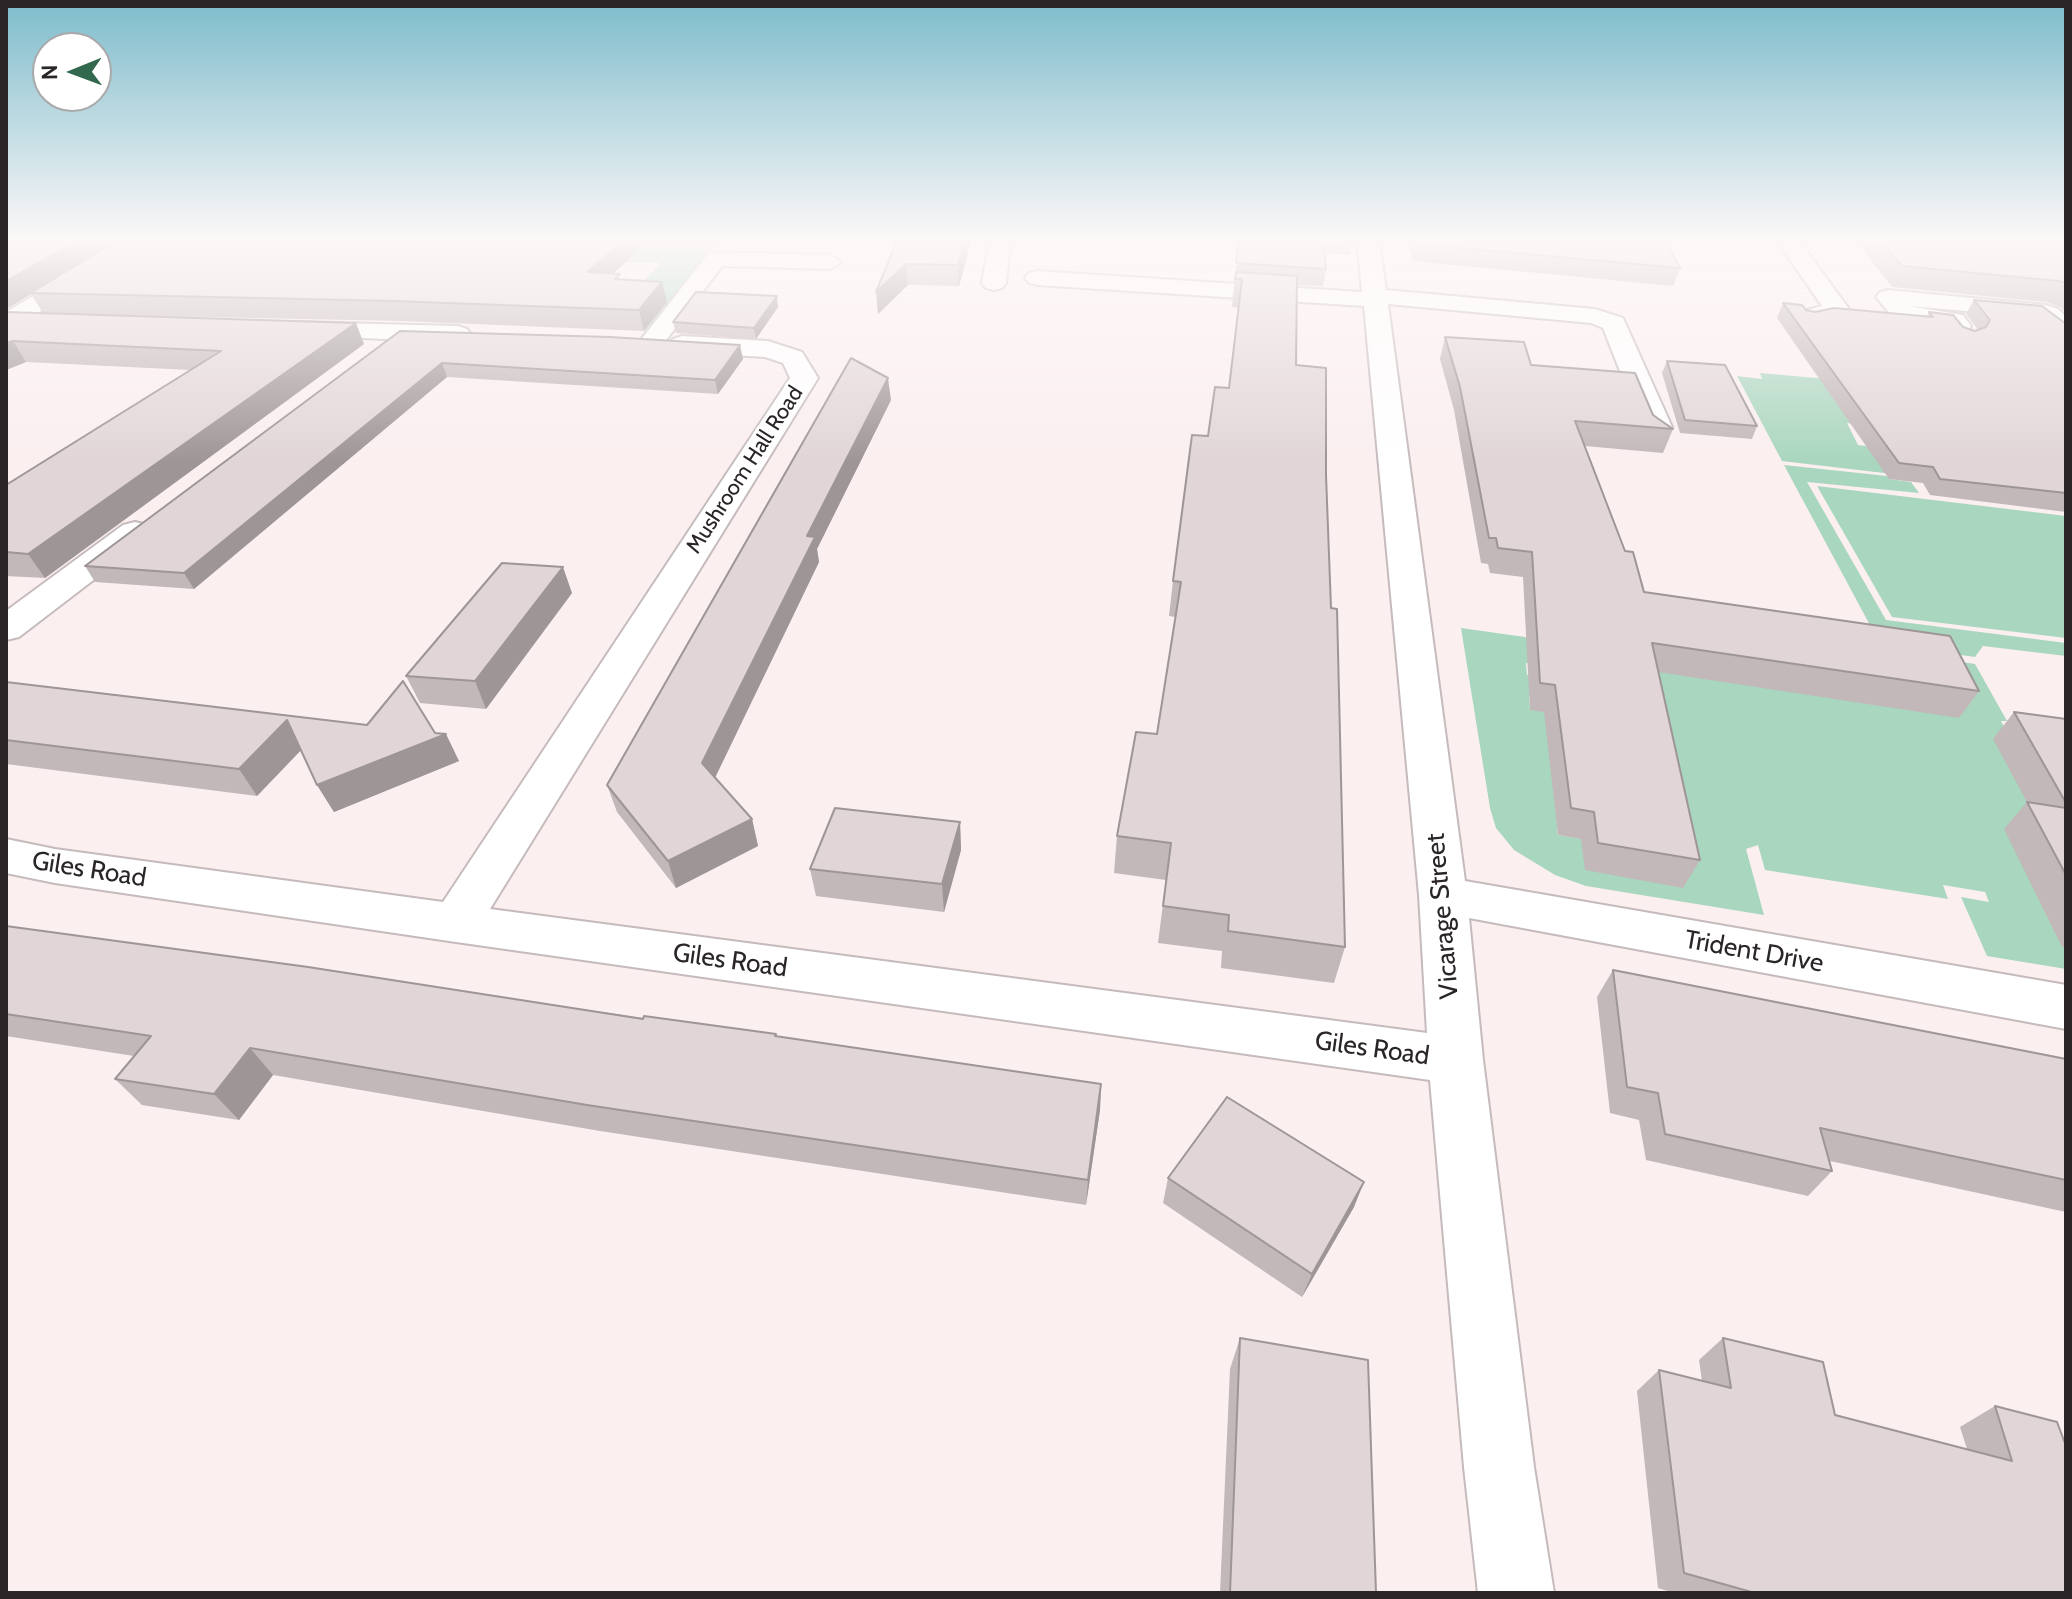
<!DOCTYPE html>
<style>
body{margin:0}
#map{position:relative;width:2072px;height:1599px;overflow:hidden;background:#fbeff0;font-family:Cabin,sans-serif}
canvas{display:block}
.frame{position:absolute;inset:0;border:8px solid #2a2526;pointer-events:none}
.north{position:absolute;left:32px;top:32px;width:80px;height:80px;box-sizing:border-box;background:#fff;border:2px solid #aaa8a8;border-radius:50%;rotate:269deg;font-size:22px;font-weight:700;line-height:32px;text-align:center;color:#2a2526}
.north::after{content:'';display:block;margin:auto;width:28px;height:36px;background:#32684e;clip-path:polygon(50% 0,100% 100%,50% 72%,0 100%)}
</style>
<div id="map">
<canvas width="2072" height="1599"></canvas>
<div class="frame"></div>
<div class="north">N</div>
</div>
<script>
const ctx = document.querySelector('canvas').getContext('2d');
ctx.lineJoin = 'round';
function fill(path, color) {
  ctx.fillStyle = color;
  ctx.fill(path, 'evenodd');
}
function shape(rows) {
  const path = new Path2D();
  for (const r of rows) {
    path.moveTo(r[0], r[1]);
    for (let i = 2; i < r.length; i += 2) path.lineTo(r[i], r[i + 1]);
  }
  return path;
}
function stroke(path, color, width, dash) {
  ctx.strokeStyle = color;
  ctx.lineWidth = width;
  ctx.lineCap = dash ? 'butt' : 'round';
  ctx.setLineDash(dash || []);
  ctx.stroke(path);
}
function write(font, color, halo, rows, align = 'center') {
  ctx.font = font + ' Cabin,sans-serif';
  ctx.lineWidth = 6;
  ctx.setLineDash([]);
  ctx.textBaseline = 'middle';
  ctx.strokeStyle = halo;
  ctx.fillStyle = color;
  for (const [text, x, y, turn = 0] of rows) {
    ctx.save();
    ctx.translate(x, y);
    ctx.rotate((+turn || 0) * Math.PI / 180);
    ctx.textAlign = isNaN(turn) ? turn : align;
    if (halo) ctx.strokeText(text, 0, 0);
    ctx.fillText(text, 0, 0);
    ctx.restore();
  }
}
const green = shape([
 [553,238,721,238,645,331,597,328,661,263,533,258],
 [1760,373,1907,386,1872,426,1847,423,1858,445,1885,448,1901,475,1782,461,1737,376,1762,379],
 [1784,465,1887,476,1889,479,1911,482,1919,493,1807,482,1886,620,2066,643,2066,656,1983,646,1975,657,1598,604,1871,627],
 [1817,486,2066,516,2066,638,1892,617],
 [1633,615,1975,664,2007,721,2001,721,2012,742,2045,836,2062,946,2066,947,2066,969,1987,956,1961,897,1989,902,1985,892,1943,885,1948,899,1765,870,1758,845,1746,849,1764,915,1586,886,1555,875,1514,850,1496,828,1490,808,1461,628,1539,639,1542,665,1526,663,1527,675,1542,678,1545,698,1529,696,1530,709,1546,712,1558,835,1582,839]
]);
const minor = shape([
 [131,238,158,238,15,327,6,329,6,312,131,238],
 [994,238,1016,238,1009,254,1006,283,1002,288,994,290,986,288,982,283,987,254,994,238],
 [1357,238,1379,238,1386,290,1595,309,1623,318,1672,427,1667,433,1657,436,1647,433,1642,427,1603,328,1591,323,1388,304,1465,881,2066,985,2066,1029,1469,918,1483,1060,1534,1467,1554,1593,1478,1593,1464,1467,1430,1080,456,942,55,883,6,873,6,839,55,849,443,902,790,378,783,363,765,357,682,352,673,349,669,344,673,339,682,336,768,341,802,352,818,378,490,909,1427,1033,1419,895,1364,306,1037,285,1029,283,1025,278,1029,273,1037,271,1362,292,1357,238],
 [1775,238,1797,238,1849,309,1846,314,1809,324,1800,322,1797,317,1800,312,1822,306,1775,238],
 [716,252,830,255,841,262,830,269,722,266,661,347,643,347,639,342,643,337,708,254,716,252],
 [1888,290,2046,305,2058,309,2066,317,2066,339,2057,336,2040,319,2034,317,1909,306,1963,315,1971,326,1968,331,1959,333,1946,327,1895,320,1876,297,1880,292,1888,290],
 [298,322,458,326,467,329,471,334,467,339,458,342,289,335,285,330,289,325,298,322],
 [135,522,147,525,152,532,147,539,19,637,6,640,6,611,123,525,135,522]
]);
const wall = shape([
 [6,238,652,238,613,274,622,280,662,282,667,302,644,331,401,321,56,314,364,344,45,578,6,576,6,485,190,370,26,362,6,370,6,312,43,313,31,294,6,309],
 [898,238,972,238,959,286,908,285,878,314],
 [1239,238,1352,238,1349,255,1325,253,1326,269,1323,286,1297,285,1296,365,1326,475,1345,947,1334,983,1221,968,1222,951,1158,943,1166,880,1114,873,1117,836,1157,734,1175,617,1169,616,1173,581,1208,436,1229,388,1238,308,1232,307],
 [1407,238,1664,238,1680,268,1673,286,1413,261],
 [1856,238,2066,238,2066,313,2060,307,2046,302,1892,287,1855,240],
 [1974,300,2066,324,2066,512,1930,495,1923,483,1889,479,1777,318,1783,303,1815,312,1927,316,1929,312,1963,327,1975,331,1978,330,1966,314],
 [778,307,756,339,676,333,673,322],
 [400,331,743,359,718,394,447,377,194,589,95,582,85,566],
 [1445,337,1531,365,1653,415,1673,429,1663,453,1585,446,1625,551,1644,592,1979,691,1959,718,1658,672,1700,860,1683,888,1585,870,1581,839,1558,835,1544,712,1530,710,1523,577,1490,573,1488,564,1481,563,1454,410,1440,359],
 [1667,361,1757,426,1752,439,1680,433,1662,373],
 [891,400,817,549,819,562,715,778,752,819,758,846,676,888,617,812,607,785],
 [572,593,486,709,420,703,406,676],
 [6,682,435,733,459,761,334,812,317,785,301,750,257,796,6,764],
 [2014,712,2066,719,2066,947,2062,947,2004,829,2027,802,1993,739],
 [960,822,961,850,944,912,816,896,810,869],
 [6,926,1101,1084,1100,1110,1086,1205,600,1131,273,1075,239,1120,142,1105,115,1079,134,1056,6,1036],
 [1613,970,2066,1059,2066,1212,1830,1161,1832,1171,1808,1196,1646,1160,1639,1120,1610,1113,1597,997],
 [1168,1178,1354,1207,1302,1297,1163,1203],
 [1240,1338,1376,1593,1220,1593,1230,1369],
 [1723,1338,1835,1415,1967,1449,1960,1427,1995,1406,2066,1593,1674,1593,1658,1588,1637,1391,1659,1370,1702,1381,1699,1360]
]);
const shadedWall = shape([
 [82,238,125,238,6,309,6,281],
 [626,238,652,238,593,292,587,272],
 [965,238,972,238,959,286,958,265],
 [906,264,908,285,878,314,876,292],
 [662,282,667,302,644,331,639,310],
 [777,296,778,307,756,339,754,328],
 [356,323,364,344,45,578,28,554],
 [13,341,26,362,6,370,6,343],
 [740,345,743,359,718,394,715,380],
 [442,363,447,377,194,589,184,573],
 [888,378,891,400,817,549,819,562,709,790,702,763,807,536],
 [563,567,572,593,486,709,475,681],
 [287,720,304,747,257,796,239,769],
 [446,734,459,761,334,812,317,785],
 [752,819,758,846,676,888,668,861],
 [960,822,961,850,944,912,942,884],
 [250,1048,273,1075,239,1120,214,1094],
 [1101,1084,1100,1110,1086,1205,1088,1180],
 [1364,1182,1354,1207,1302,1297,1312,1274]
]);
const building = shape([
 [6,238,82,238,6,281,6,238],
 [121,238,626,238,587,272,620,274,615,279,662,282,639,310,393,301,31,293,121,238],
 [898,238,965,238,958,265,906,264,876,292,898,238],
 [1239,238,1323,238,1326,269,1236,263,1239,238],
 [1415,238,1664,238,1680,268,1417,244,1415,238],
 [1880,238,2066,238,2066,283,2059,281,1902,266,1880,238],
 [1236,272,1297,276,1296,365,1326,368,1326,475,1331,608,1337,609,1345,947,1228,931,1229,915,1163,906,1171,843,1117,836,1136,732,1157,734,1181,582,1173,581,1192,435,1208,436,1215,387,1229,388,1242,279,1235,279,1236,272],
 [696,292,777,296,754,328,673,322,696,292],
 [1974,300,2042,306,2066,324,2066,493,1940,479,1933,467,1899,463,1783,303,1802,305,1806,310,1815,312,1834,308,1933,317,1929,312,1953,315,1963,327,1975,331,1986,327,1990,320,1974,300],
 [6,312,356,323,28,554,6,552,6,485,221,351,13,341,6,343,6,312],
 [400,331,610,337,740,345,715,380,442,363,184,573,85,566,400,331],
 [1445,337,1524,342,1531,365,1635,373,1653,415,1673,429,1575,421,1625,551,1633,552,1644,592,1950,636,1979,691,1652,643,1700,860,1598,843,1594,812,1571,808,1555,685,1540,683,1532,552,1498,548,1496,538,1489,538,1460,387,1445,337],
 [851,358,888,378,807,536,815,537,702,763,752,819,668,861,607,785,851,358],
 [1667,361,1725,365,1757,426,1685,420,1667,361],
 [502,563,563,567,475,681,406,676,502,563],
 [403,681,435,733,446,734,317,785,287,720,239,769,6,740,6,682,367,725,403,681],
 [2014,712,2066,719,2066,803,2014,712],
 [2027,802,2066,808,2066,875,2027,802],
 [835,808,960,822,942,884,810,869,835,808],
 [6,926,308,967,643,1019,644,1016,776,1034,775,1036,1101,1084,1088,1180,587,1105,250,1048,214,1094,115,1079,151,1036,6,1014,6,926],
 [1613,970,2066,1059,2066,1180,1820,1128,1832,1171,1665,1134,1658,1093,1627,1087,1613,970],
 [1227,1097,1364,1182,1312,1274,1168,1178,1227,1097],
 [1240,1338,1368,1360,1376,1593,1230,1593,1240,1338],
 [1723,1338,1823,1362,1835,1415,2012,1461,1995,1406,2057,1422,2066,1446,2066,1593,1755,1593,1684,1573,1659,1370,1731,1388,1723,1338]
]);
const farStreetnames = [
 ["Mushroom Hall Road",745,470,-57]
];
const streetNames = [
 ["Giles Road",89,870,9],
 ["Vicarage Street",1443,916,-95],
 ["Trident Drive",1754,952,10],
 ["Giles Road",730,961,8],
 ["Giles Road",1372,1049,8]
];
fill(green, '#a9d6be');
stroke(minor, '#c6bbbc', 4);
fill(minor, '#fff');
fill(wall, '#c2b7b9');
fill(shadedWall, '#9e9596');
fill(building, '#e1d5d7');
stroke(building, '#9e9596', 2);
const sky = ctx.createLinearGradient(0, 0, 0, 462);
sky.addColorStop(0, '#7ebccc');
sky.addColorStop(0.52, '#fdf8f8');
sky.addColorStop(1, '#fdf8f800');
ctx.fillStyle = sky;
ctx.fillRect(0, 0, 2072, 462);
write('22px', '#2a2526', '#fff', farStreetnames);
write('26px', '#2a2526', '#fff', streetNames);
</script>
